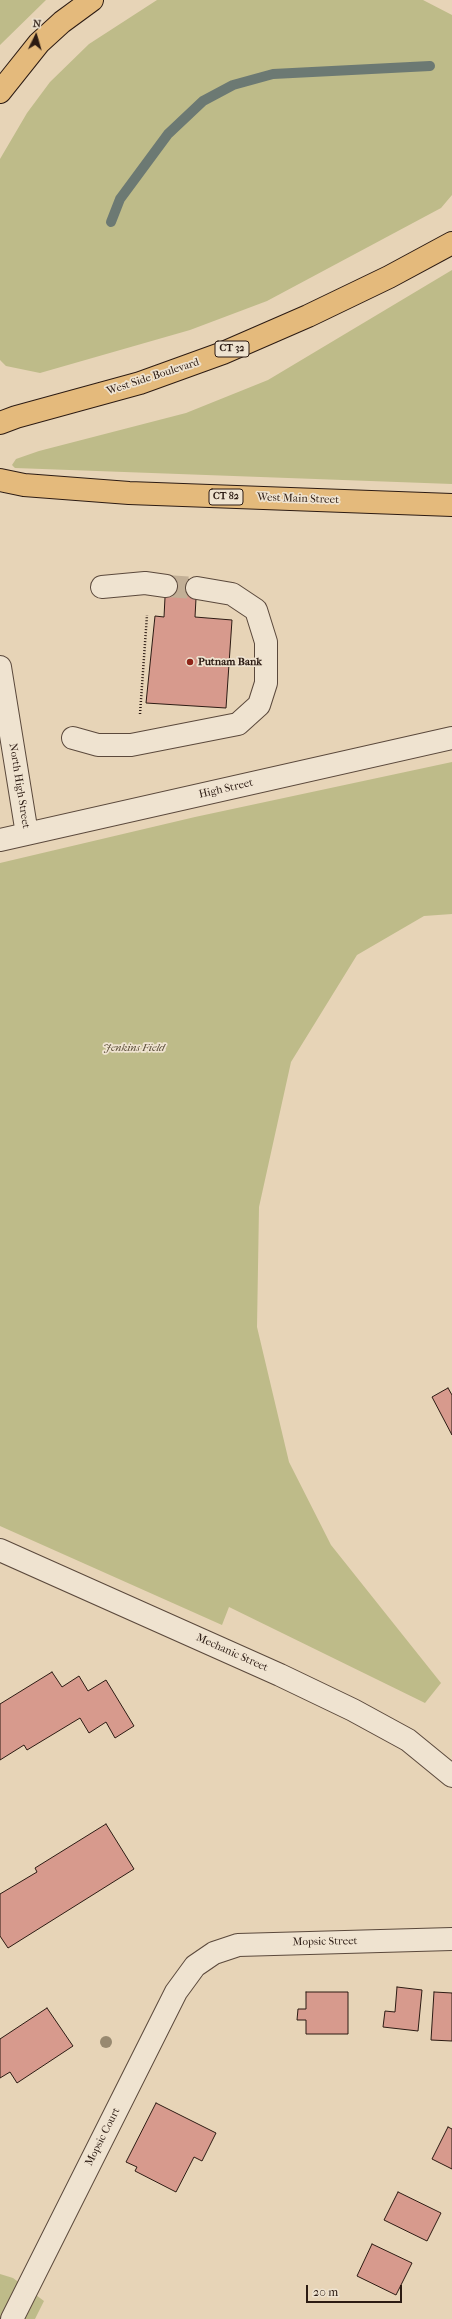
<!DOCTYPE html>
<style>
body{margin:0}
#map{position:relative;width:452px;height:2319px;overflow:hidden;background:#e7d4b7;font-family:"IM FELL French Canon",serif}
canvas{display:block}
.north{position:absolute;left:16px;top:16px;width:40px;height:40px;-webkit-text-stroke:3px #efe3d0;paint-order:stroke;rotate:5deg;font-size:11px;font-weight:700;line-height:16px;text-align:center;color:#2c1b13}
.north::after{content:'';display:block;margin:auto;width:14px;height:18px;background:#2c1b13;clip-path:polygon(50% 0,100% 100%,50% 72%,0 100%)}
.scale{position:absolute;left:306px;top:2285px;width:96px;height:18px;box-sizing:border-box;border:2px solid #2c1b13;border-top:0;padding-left:5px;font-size:12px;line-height:14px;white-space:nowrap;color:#2c1b13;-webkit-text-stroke:3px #efe3d0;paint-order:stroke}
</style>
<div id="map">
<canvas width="452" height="2319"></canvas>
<div class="north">N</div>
<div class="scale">20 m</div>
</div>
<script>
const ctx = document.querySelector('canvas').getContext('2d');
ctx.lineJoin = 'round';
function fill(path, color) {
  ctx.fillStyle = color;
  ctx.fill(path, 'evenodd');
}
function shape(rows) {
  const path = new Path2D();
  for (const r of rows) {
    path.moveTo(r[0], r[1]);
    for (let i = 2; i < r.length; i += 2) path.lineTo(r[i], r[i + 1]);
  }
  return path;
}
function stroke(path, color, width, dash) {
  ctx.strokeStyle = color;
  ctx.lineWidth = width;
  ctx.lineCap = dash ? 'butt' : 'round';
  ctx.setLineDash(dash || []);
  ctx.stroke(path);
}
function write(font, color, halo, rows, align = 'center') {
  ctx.font = font + ' "IM FELL French Canon",serif';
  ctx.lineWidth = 3.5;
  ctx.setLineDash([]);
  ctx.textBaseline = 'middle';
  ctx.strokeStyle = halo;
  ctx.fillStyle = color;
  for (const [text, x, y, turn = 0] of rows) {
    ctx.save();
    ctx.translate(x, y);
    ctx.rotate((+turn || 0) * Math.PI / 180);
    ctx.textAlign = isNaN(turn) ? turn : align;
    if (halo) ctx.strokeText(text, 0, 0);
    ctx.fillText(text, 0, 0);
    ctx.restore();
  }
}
const green = shape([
 [0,0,46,0,0,45],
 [157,0,423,0,452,15,452,195,441,208,267,301,190,330,40,373,6,366,0,360,0,159,27,113,50,82,89,44],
 [452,270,452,484,15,468,12,465,16,459,39,451,186,413,268,380],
 [452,762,452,914,424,916,357,955,291,1062,259,1207,257,1327,289,1462,331,1545,441,1683,425,1703,229,1607,222,1625,0,1526,0,863,195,817],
 [0,2274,13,2278,44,2301,35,2319,0,2319]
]);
const stream = shape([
 [111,222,120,199,168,134,203,101,233,85,273,74,430,66]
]);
const building = shape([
 [166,578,197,580,195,617,232,620,226,708,146,703,155,616,164,617,166,578],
 [448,1388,452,1395,452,1435,432,1397,448,1388],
 [52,1672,62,1687,79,1676,88,1691,106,1680,134,1726,115,1738,106,1722,89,1733,80,1718,27,1750,24,1745,0,1760,0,1704,52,1672],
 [106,1824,134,1869,8,1948,0,1936,0,1894,37,1872,35,1868,106,1824],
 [397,1987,422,1990,418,2031,383,2027,385,2011,395,2012,397,1987],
 [306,1992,348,1992,348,2034,306,2034,306,2020,297,2020,298,2009,306,2009,306,1992],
 [434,1992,452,1993,452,2041,431,2040,434,1992],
 [47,2008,73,2046,17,2083,10,2072,0,2078,0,2039,47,2008],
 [156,2103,216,2133,202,2161,194,2157,176,2192,135,2171,137,2167,126,2162,156,2103],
 [448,2127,452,2129,452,2169,432,2159,448,2127],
 [398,2192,441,2213,427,2241,384,2220,398,2192],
 [372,2244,412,2263,396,2295,357,2276,372,2244]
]);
const minorTunnel = shape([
 [166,586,197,588]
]);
const path = shape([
 [140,714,147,615]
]);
const minor = shape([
 [102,587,145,583,166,586],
 [0,667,27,834],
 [73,738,98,745,131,745,238,724,259,705,266,683,266,642,256,610,232,594,197,588],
 [0,840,452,738],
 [0,1550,280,1675,353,1710,408,1740,452,1776],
 [12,2319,176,1992,195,1966,214,1953,238,1945,452,1939]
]);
const major = shape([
 [0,92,39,43,62,22,92,0],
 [0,423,16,417,140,383,223,353,308,316,389,277,452,243],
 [0,480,24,485,129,493,452,505]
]);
const trees = [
 [106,2042]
];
const markers = [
 [190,662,4,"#8f2418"]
];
const shields = [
 [232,349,34],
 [226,497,34]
];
const shieldNames = [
 ["CT 32",232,349],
 ["CT 82",226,497]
];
const streetNames = [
 ["West Side Boulevard",153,377,-18],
 ["West Main Street",298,499,2],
 ["North High Street",19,786,81],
 ["High Street",226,789,-13],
 ["Mechanic Street",232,1653,24],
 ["Mopsic Street",325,1942,-1],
 ["Mopsic Court",103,2137,-63]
];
const poiNames = [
 ["Putnam Bank",198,662]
];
const parkNames = [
 ["Jenkins Field",134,1048]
];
fill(green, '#bebb89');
stroke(stream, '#6c7973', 10);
fill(building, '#d79a8d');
stroke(building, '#2c1b13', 1);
stroke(minorTunnel, '#c2af96', 22, [22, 11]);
stroke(minor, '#5b493c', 24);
stroke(major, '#2c1b13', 24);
stroke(path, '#2c1b13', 2.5, [1, 2]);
stroke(minor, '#efe3d0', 22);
stroke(major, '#e4ba7c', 22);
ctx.fillStyle = '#988970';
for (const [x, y] of trees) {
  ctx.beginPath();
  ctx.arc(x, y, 6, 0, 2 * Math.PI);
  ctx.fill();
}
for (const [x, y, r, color] of markers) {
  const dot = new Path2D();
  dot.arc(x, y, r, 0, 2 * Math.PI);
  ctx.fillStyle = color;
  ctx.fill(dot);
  stroke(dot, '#efe3d0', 1.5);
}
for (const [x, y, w] of shields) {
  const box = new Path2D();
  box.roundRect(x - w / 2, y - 8, w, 16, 3);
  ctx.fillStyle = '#efe3d0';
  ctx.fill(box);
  stroke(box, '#2c1b13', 1);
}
write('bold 10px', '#2c1b13', null, shieldNames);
write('11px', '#2c1b13', '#efe3d0', streetNames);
write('bold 11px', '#2c1b13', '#efe3d0', poiNames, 'left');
write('italic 11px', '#584b36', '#efe3d0', parkNames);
</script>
